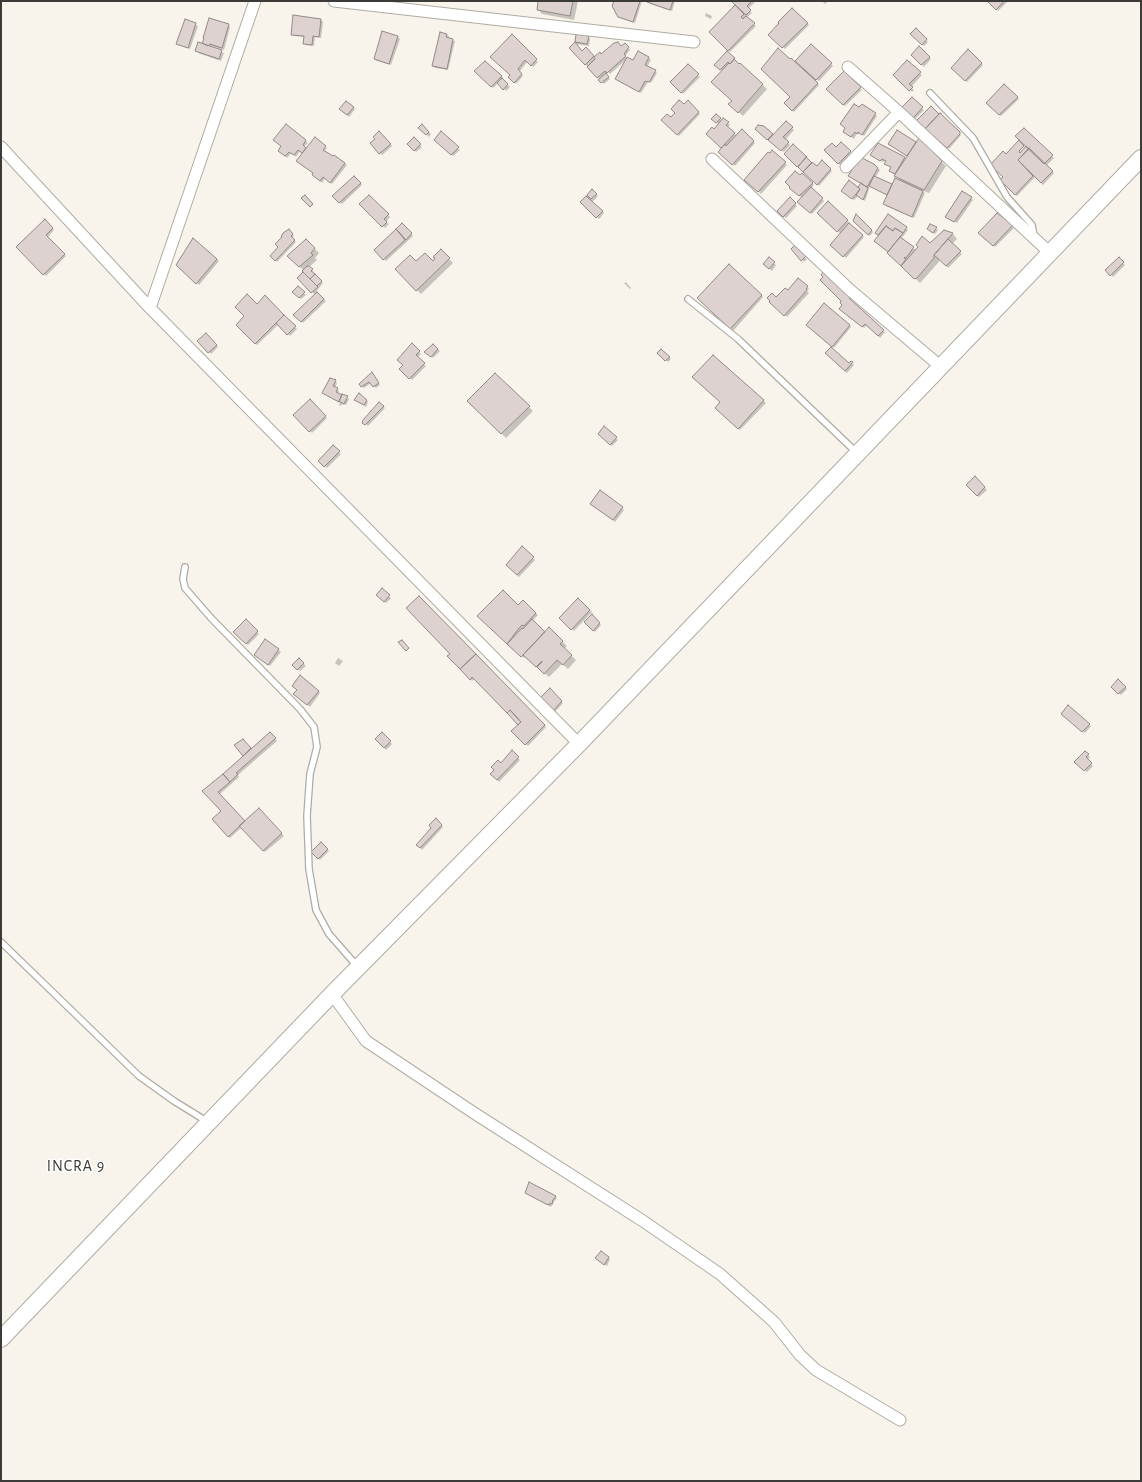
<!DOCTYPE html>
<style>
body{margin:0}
#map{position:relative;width:1142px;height:1482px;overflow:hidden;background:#f8f4eb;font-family:"Alegreya Sans",sans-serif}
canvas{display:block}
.frame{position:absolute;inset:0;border:2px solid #3d3b38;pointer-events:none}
</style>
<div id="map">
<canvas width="1142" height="1482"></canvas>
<div class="frame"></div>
</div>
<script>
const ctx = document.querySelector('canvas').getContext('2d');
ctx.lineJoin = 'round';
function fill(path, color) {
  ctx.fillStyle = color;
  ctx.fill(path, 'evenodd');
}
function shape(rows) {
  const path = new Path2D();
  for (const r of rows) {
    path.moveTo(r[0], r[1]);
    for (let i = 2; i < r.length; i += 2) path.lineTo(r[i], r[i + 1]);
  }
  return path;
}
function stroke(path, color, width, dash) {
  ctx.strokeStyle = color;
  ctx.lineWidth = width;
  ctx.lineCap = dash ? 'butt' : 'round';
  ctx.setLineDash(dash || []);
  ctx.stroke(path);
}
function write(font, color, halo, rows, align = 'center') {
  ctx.font = font + ' "Alegreya Sans",sans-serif';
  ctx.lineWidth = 3;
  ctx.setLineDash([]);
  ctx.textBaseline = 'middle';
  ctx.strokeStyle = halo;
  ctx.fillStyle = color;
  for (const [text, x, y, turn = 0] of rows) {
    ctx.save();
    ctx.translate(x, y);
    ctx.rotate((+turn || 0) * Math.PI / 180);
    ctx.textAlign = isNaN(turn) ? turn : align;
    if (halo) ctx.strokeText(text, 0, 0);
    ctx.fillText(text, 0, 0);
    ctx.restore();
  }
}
const shadow = shape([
 [539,1,578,1,574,20,542,14,538,9],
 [615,1,642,1,635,23,621,18,619,16],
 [648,1,675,1,672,11,650,4],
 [735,1,756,1,748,9,752,13,747,17,756,26,730,52,710,32,736,5],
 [822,1,828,1,825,4],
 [988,1,1008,1,998,11],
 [792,9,809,25,785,49,770,35],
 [706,13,712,16,711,19,705,16],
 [186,20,198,26,190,49,178,44],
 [321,20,323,22,321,38,315,37,314,46,306,45,304,43,305,37,294,36,292,34],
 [228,25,230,27,224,50,212,46,210,48,224,53,221,61,198,53,197,51,204,42],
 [916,29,928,42,924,46,911,34],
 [447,35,449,36,448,38,455,41,448,70,435,68,433,66],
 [577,35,588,37,590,39,589,46,575,44,582,52,586,49,594,58,600,54,601,55,622,47,625,44,630,50,625,56,627,58,634,61,638,53,649,58,651,60,647,67,657,73,651,83,648,82,641,93,618,80,627,59,610,74,608,72,606,74,610,79,604,84,570,48,576,43],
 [512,36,538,62,533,67,528,61,519,72,523,76,516,84,510,77,511,75],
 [398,37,400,39,391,65,377,61,375,59],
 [811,45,833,66,819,81,814,77,812,79,819,85,794,112,785,103,792,97,790,60,794,62],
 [801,66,805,70,801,75,797,71],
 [919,48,931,59,924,67,913,55],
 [968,51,983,65,967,82,952,68],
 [728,53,736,61,735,62,739,65,740,64,767,89,743,116,730,104,733,101,723,71,717,67],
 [907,61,922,75,911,87,914,90,912,92,894,75],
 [485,62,503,78,502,80,510,87,506,91,498,83,493,88,476,72],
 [688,66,700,77,683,94,672,82],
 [844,72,862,90,845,106,827,89],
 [1004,85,1019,99,1001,116,987,103],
 [912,99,924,110,915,119,903,107],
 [688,101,700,114,679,136,662,120,671,119],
 [353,107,355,109,349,117,343,111],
 [931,108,961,135,949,149,928,130,927,131,917,122],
 [875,114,877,116,864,136,860,133,859,135,857,133,854,139,846,133],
 [716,115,722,121,723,119,730,125,727,128,737,136,742,130,755,143,735,166,719,152,723,148,708,134,719,124,713,119],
 [786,122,794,130,785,140,790,145,784,152,756,129,763,127,773,136],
 [287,126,308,143,304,147,306,149,321,154,326,147,327,148,324,152,334,157,335,156,347,165,332,184,325,178,322,183,315,177,314,174,297,161,303,154,300,151,296,157,291,153,287,158,281,153],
 [422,126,431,134,429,137,420,128],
 [1024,129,1054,158,1046,166,1054,173,1043,185,1035,177,1017,196,1002,180,1005,177,1006,156,1020,140,1023,146,1017,151,1020,155,1027,146],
 [379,132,392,146,382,155,371,143,376,139],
 [442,133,460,150,453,156,435,140],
 [414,139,422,147,416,152,408,144],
 [919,140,946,166,929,193,921,190,925,193,914,218,886,206,884,204,888,195,870,186,865,201,858,196,854,200,844,192,858,189,873,165,880,170,875,178,892,186,901,182,896,175,890,171,891,168,886,164,887,162,883,161,882,162,874,157,904,158,906,160,908,156,891,145,916,144],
 [841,143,852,154,840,165,826,150,836,148],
 [773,151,787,165,761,194,746,180],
 [785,154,817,168,822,162,832,171,819,186],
 [354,177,362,185,342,204,333,196],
 [812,183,814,185,811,188,824,201,812,214,799,202,802,198,790,188],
 [592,191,598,196,592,202,604,213,599,219,581,202],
 [369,196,390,217,386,222,389,224,385,228,361,204],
 [790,198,797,206,786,218,778,211],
 [971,198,973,200,957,223,948,218],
 [828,203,864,237,846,258,831,245,841,234,818,213],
 [889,215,908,230,901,239,916,250,930,244,945,231,953,234,957,239,952,244,962,254,948,268,940,259,938,263,920,283,889,253,879,236,876,233],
 [856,216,873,232,870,236,854,220],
 [45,221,54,230,48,237,66,256,46,276,18,247],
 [402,224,413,236,386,261,375,250],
 [931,225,938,230,935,234,930,231],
 [1012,226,1014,228,995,247,979,233],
 [289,231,294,236,292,239,296,242,277,262,271,256,280,247],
 [193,239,219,261,199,285,177,264],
 [306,240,319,253,315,258,317,260,309,267,314,272,312,273,323,283,316,292,326,301,303,323,295,315,315,295,298,278,304,271,289,256],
 [795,247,807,259,804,262,792,249],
 [441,251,453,263,421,294,396,269,416,263,433,262],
 [769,259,776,265,772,271,764,264],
 [1119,259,1125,265,1113,277,1107,270],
 [729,265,763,297,733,331,698,298],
 [823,273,885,332,880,338,867,325,864,328,843,311,844,306,842,301],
 [626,282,631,288,630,289,624,283],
 [807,287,809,289,807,291,809,293,787,317,771,302,788,291],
 [298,288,306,295,301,299,294,292],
 [265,296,297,329,290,336,278,325,257,345,237,325],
 [849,325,851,327,834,348,809,327],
 [206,334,218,347,211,354,198,341],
 [412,345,421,354,417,358,426,366,412,380,401,369,404,365],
 [433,345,440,351,433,358,426,352],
 [661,350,671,359,668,362,658,353],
 [826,353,849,365,851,362,854,365,847,373],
 [713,356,766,403,740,430,716,408,721,402],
 [495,374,533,411,506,438,469,401],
 [374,376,380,385,376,388,371,383,364,388,360,384],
 [335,381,337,383,335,388,339,391,338,394,349,399,346,405,343,404,340,406,339,405,340,403,324,393],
 [356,400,366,400,368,402,366,407],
 [310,401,327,418,312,433,295,415],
 [383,406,385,408,368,426,364,422],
 [604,427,618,440,612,446,599,433],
 [333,447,341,454,327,468,319,461],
 [975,477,987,490,979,497,968,485],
 [593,505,622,508,624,510,615,522],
 [522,548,535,560,519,577,507,565],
 [382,590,391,598,386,603,378,595],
 [419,597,546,727,528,746,513,731,519,725,475,678,472,681,449,656,451,654],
 [578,599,592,612,574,631,560,618],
 [523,601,538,615,532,621,545,633,549,629,567,646,564,649,576,660,568,669,562,664,549,677,526,656,524,658,478,616,518,606],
 [592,615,601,625,595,632,585,622],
 [246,621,259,634,248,645,235,632],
 [265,640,281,652,270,666,257,656],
 [338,658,343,661,339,666,335,663],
 [299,659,306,666,300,671,293,665],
 [1118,681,1127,689,1121,695,1112,687],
 [298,690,318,691,320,693,310,707,296,696],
 [550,690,563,703,555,712,542,698],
 [1068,707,1091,726,1085,733,1062,714],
 [270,733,277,741,238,775,239,777,220,794,245,822,259,810,284,836,265,852,242,827,230,838,214,819,222,812,204,791,244,756,236,746,242,740,251,750],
 [382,733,392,744,386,750,376,739],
 [512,752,520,760,499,782,491,774,505,768],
 [1085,752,1090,757,1087,760,1093,766,1087,772,1076,762],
 [436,820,443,827,422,850,418,845,433,828],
 [321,844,329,851,320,860,313,852],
 [526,1193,555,1196,557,1198,553,1203,554,1205,553,1204,551,1207],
 [608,1257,610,1259,607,1266,599,1260]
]);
const building = shape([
 [538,1,573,1,570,16,537,10,538,1],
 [614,1,640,1,633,22,618,17,612,6,614,1],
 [647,1,673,1,670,10,647,2,647,1],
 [733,1,752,1,747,6,751,10,746,15,732,2,733,1],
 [987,1,1004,1,996,10,987,1],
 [735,5,744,14,741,17,743,19,746,16,755,23,728,51,709,32,735,5],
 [792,8,808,23,782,48,768,35,779,23,778,22,792,8],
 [293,15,321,19,319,37,313,36,312,45,303,44,304,36,291,35,293,15],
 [209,18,229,24,222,48,210,44,208,46,202,43,204,39,203,38,209,18],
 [185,19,196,23,188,48,176,44,185,19],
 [916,28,927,39,922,45,910,34,916,28],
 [382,31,398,36,389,64,374,59,382,31],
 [440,32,447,34,446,37,453,39,447,69,432,66,440,32],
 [512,34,537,59,531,66,525,60,518,69,522,74,514,83,508,77,510,75,490,57,512,34],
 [576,34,589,36,587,44,575,42,576,34],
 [198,42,222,50,219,59,195,51,198,42],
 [575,42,582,51,586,47,594,56,585,65,569,48,575,42],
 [618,42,621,46,625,43,629,47,624,54,626,56,607,73,605,71,597,78,587,67,595,59,594,57,600,52,601,54,614,43,618,42],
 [811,44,832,63,816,80,795,61,811,44],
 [919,46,930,57,921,65,911,55,919,46],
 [778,48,790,59,791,58,818,83,792,111,784,103,790,97,761,69,778,48],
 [968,49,982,63,965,81,951,68,968,49],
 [638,51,649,57,645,65,656,70,650,81,649,82,645,81,639,92,615,79,627,57,633,60,638,51],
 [727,51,735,58,730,64,728,62,720,70,714,65,727,51],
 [734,59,739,64,740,63,763,84,738,113,728,104,732,101,711,82,729,63,730,64,734,59],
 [907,60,921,72,909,84,913,87,909,91,893,75,907,60],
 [485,61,502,76,491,87,474,71,485,61],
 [688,64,699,74,681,93,670,82,688,64],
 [844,71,861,87,843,105,826,89,844,71],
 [606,73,609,77,601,83,598,80,606,73],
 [502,78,508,84,503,90,497,83,502,78],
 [1004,84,1018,97,999,115,986,103,1004,84],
 [912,97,923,107,913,118,902,107,912,97],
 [679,100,684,104,688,100,699,112,677,135,661,120,667,114,671,117,675,113,671,109,679,100],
 [346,101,354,107,347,115,339,109,346,101],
 [854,104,859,107,862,104,876,113,862,135,858,132,857,134,855,132,851,137,843,132,845,128,840,124,854,104],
 [931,106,939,114,924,130,916,121,931,106],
 [940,113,960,132,960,134,947,148,925,129,940,113],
 [716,114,721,118,716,123,711,119,716,114],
 [723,118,729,122,726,125,735,133,721,148,706,134,712,127,714,129,723,118],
 [786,121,793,127,783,137,789,142,781,151,768,140,786,121],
 [286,124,306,140,303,145,306,148,302,153,298,150,294,155,289,152,285,156,278,151,281,146,273,140,286,124],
 [422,124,429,132,426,135,418,128,422,124],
 [758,125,764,126,773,134,767,140,755,129,758,125],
 [1024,128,1053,155,1044,164,1015,136,1024,128],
 [742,129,754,141,732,165,718,152,725,144,726,146,742,129],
 [897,130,916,142,907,156,888,144,897,130],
 [379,131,391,144,379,154,370,143,375,139,373,137,379,131],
 [441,131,459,147,451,155,434,140,441,131],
 [315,137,326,146,323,150,333,156,334,155,345,163,330,183,323,177,320,181,312,175,313,173,296,161,315,137],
 [414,137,421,144,414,151,407,144,414,137],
 [919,138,942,161,924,190,894,176,919,138],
 [1019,140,1024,146,1019,151,1020,153,1026,146,1029,149,1018,160,1033,176,1015,195,1000,180,1003,177,990,165,1003,151,1006,154,1019,140],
 [841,142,851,151,838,164,824,150,832,143,836,147,841,142],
 [878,143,905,157,895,174,889,171,891,167,884,164,886,161,882,159,880,161,870,155,878,143],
 [793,144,807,157,797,167,784,154,793,144],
 [1029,148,1053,171,1041,183,1018,160,1029,148],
 [772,150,786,162,758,192,744,180,768,152,770,153,772,150],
 [806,157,812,163,803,172,798,167,806,157],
 [860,157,874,164,878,168,867,187,848,176,860,157],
 [822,160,831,169,817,185,803,172,812,162,817,166,822,160],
 [795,171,800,175,802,173,813,183,799,196,789,188,790,187,785,182,795,171],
 [354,176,361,183,339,203,332,196,354,176],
 [874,176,892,184,887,195,869,186,874,176],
 [895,178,923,191,912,217,883,204,895,178],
 [849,180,860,189,852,199,841,191,849,180],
 [861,183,868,188,863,200,856,195,860,189,858,187,861,183],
 [811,187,823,198,810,213,797,202,811,187],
 [592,189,597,194,591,199,587,195,592,189],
 [962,191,972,197,954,222,945,217,962,191],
 [305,195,313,204,310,207,301,198,305,195],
 [369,195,389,214,384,219,387,222,382,227,359,204,369,195],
 [586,196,603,211,596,218,580,202,586,196],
 [790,197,796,203,783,217,777,211,790,197],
 [828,201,848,220,837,232,817,213,828,201],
 [997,213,1013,225,993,246,978,233,997,213],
 [856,214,872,230,868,235,853,221,856,214],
 [888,214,907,227,903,233,895,228,893,231,886,226,878,235,875,233,888,214],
 [45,219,53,228,46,235,65,254,43,275,16,247,45,219],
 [402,223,412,233,406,240,396,229,402,223],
 [849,223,863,235,843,257,830,245,849,223],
 [930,224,937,227,933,233,927,229,930,224],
 [886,226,893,231,895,228,903,233,888,252,874,241,886,226],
 [289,229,293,234,291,236,295,240,275,261,270,256,278,247,275,244,282,237,281,237,283,233,289,229],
 [396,229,405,240,383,260,374,250,396,229],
 [944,230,953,233,934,255,934,258,917,278,914,279,901,266,918,247,916,245,922,236,930,243,944,230],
 [900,237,914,247,906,258,905,257,904,258,906,259,901,266,887,253,900,237],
 [193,238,217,259,196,284,176,265,193,238],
 [306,239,315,248,311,253,313,255,299,267,287,256,306,239],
 [948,239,961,251,946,266,934,255,948,239],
 [795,245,806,256,801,261,791,249,795,245],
 [441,249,450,258,416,291,395,269,410,255,416,261,425,253,433,261,435,258,433,257,441,249],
 [769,257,775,262,769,269,763,264,769,257],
 [1119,257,1124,262,1110,276,1105,270,1119,257],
 [729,264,762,295,730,329,697,298,729,264],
 [307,266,309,266,313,269,311,271,315,274,310,279,302,271,307,266],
 [303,272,318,287,311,293,297,278,303,272],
 [823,272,850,297,849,298,884,330,878,336,865,324,862,327,839,309,842,305,840,303,841,301,820,280,823,277,821,275,823,272],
 [315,274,322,281,317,286,310,279,315,274],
 [798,278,808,286,806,289,807,290,784,316,769,302,770,301,767,298,772,293,776,297,785,288,788,290,798,278],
 [298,286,305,292,299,298,292,292,298,286],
 [317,292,324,299,301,322,293,315,317,292],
 [247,294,257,304,265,295,284,315,255,344,236,325,244,316,235,307,247,294],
 [824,303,850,325,832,347,806,325,824,303],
 [284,315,296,326,287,335,276,323,284,315],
 [206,333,217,345,208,353,197,341,206,333],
 [412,343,420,351,416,355,425,363,409,379,399,369,403,365,397,360,412,343],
 [433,344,438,349,431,357,424,352,433,344],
 [831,347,849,363,851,361,853,362,845,371,825,353,831,347],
 [661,349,670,357,665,361,657,353,661,349],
 [713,355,764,400,738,429,715,408,720,402,692,377,713,355],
 [372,372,379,383,373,387,369,382,361,387,359,384,372,372],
 [495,373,530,406,501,434,467,401,495,373],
 [330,378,336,380,333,386,338,388,336,392,342,395,339,402,322,393,330,378],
 [359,393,367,400,364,405,354,400,359,393],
 [342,394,348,396,344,404,339,401,342,394],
 [310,399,326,416,309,432,293,415,310,399],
 [379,402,384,406,365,425,362,423,363,420,379,402],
 [604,426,617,437,610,445,598,434,604,426],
 [333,445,340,451,324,467,318,461,333,445],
 [975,476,985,487,977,496,966,485,975,476],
 [600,490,623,507,613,520,590,504,600,490],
 [522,546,534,557,517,575,506,565,522,546],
 [382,588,390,595,384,602,376,595,382,588],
 [503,590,518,605,523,600,536,613,524,626,522,625,519,628,507,644,477,616,503,590],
 [419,596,476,654,460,669,447,656,450,654,449,653,406,608,419,596],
 [578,598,590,610,571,630,559,618,578,598],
 [592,614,600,623,593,631,584,622,592,614],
 [246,619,258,631,246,644,233,632,246,619],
 [532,619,545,632,521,657,507,644,522,628,523,629,532,619],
 [549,627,563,641,560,644,572,655,563,665,557,660,544,674,537,667,542,662,542,661,536,667,523,655,549,627],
 [265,639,279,649,268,665,254,655,265,639],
 [402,640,409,648,406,651,398,642,402,640],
 [476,654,545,725,525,745,511,731,521,722,510,710,507,713,472,677,470,680,460,669,476,654],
 [299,658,304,663,297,670,292,665,299,658],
 [300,675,319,691,307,705,293,694,297,690,292,686,300,675],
 [1118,679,1126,687,1118,694,1111,687,1118,679],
 [550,688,562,701,553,711,540,698,550,688],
 [1068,705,1090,724,1082,732,1061,714,1068,705],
 [510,710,521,722,518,725,507,713,510,710],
 [270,732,276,738,236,773,238,774,230,782,223,774,270,732],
 [382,732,391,741,384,748,375,739,382,732],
 [243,739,251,748,243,756,234,745,243,739],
 [512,750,519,757,497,780,490,774,494,770,491,767,498,760,501,763,512,750],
 [1085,751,1089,754,1086,757,1092,763,1084,771,1074,762,1085,751],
 [223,774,230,782,218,792,245,821,228,837,212,819,221,811,202,791,223,774],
 [259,808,282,833,263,851,239,826,259,808],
 [436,818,442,825,420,848,416,845,431,828,429,825,436,818],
 [321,842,328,849,318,859,311,852,321,842],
 [529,1182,556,1196,552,1201,553,1202,552,1204,550,1203,549,1205,546,1204,525,1193,529,1182],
 [601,1251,609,1257,604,1265,595,1258,601,1251]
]);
const lane = shape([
 [930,93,973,138,1007,197,1032,225,1034,236],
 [688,299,738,339,856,452],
 [185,567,183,579,185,588,211,618,300,709,314,727,317,747,310,774,307,816,309,869,316,910,329,934,357,966],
 [1,942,139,1076,174,1101,208,1122]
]);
const street = shape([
 [334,1,694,42],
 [848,67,899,112,1050,253],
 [1,147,150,308,579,744],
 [712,159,850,290,940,366],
 [846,167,899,112],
 [150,308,255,1],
 [332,994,366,1041,474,1113,643,1221,720,1274,774,1322,800,1355,816,1370,900,1420]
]);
const secondary = shape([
 [1,1339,332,994,579,744,1141,158]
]);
const neighbourhoodNames = [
 ["INCRA 9",76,1166]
];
fill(shadow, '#0003');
fill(building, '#ddd2cf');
stroke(building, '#938987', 1);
stroke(lane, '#afaca3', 8);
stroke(street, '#afaca3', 13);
stroke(secondary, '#afaca3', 18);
stroke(lane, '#fff', 5.5);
stroke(street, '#fff', 11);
stroke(secondary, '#fff', 16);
ctx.letterSpacing = '1px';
write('16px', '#3d3b38', '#fff', neighbourhoodNames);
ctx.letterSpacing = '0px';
</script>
